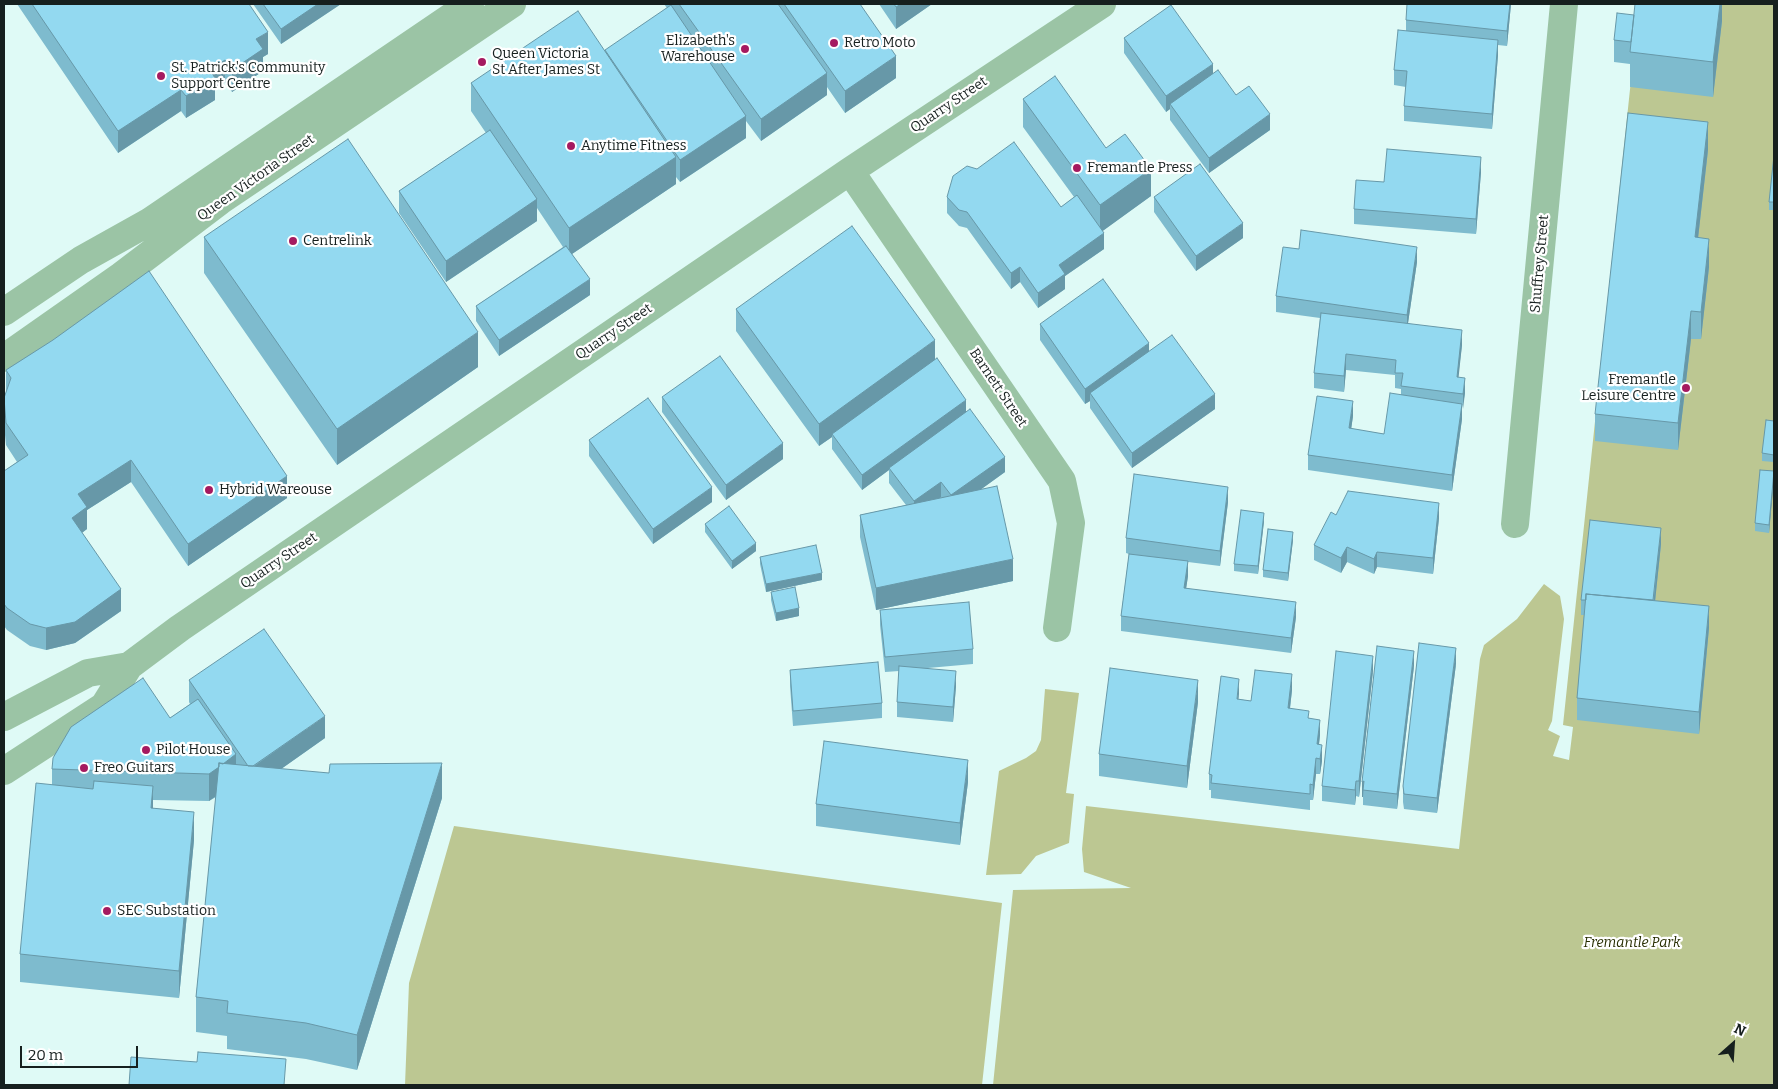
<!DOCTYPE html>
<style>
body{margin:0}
#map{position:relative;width:1778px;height:1089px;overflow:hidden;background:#dffaf6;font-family:Bitter,serif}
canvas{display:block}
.frame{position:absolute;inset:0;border:5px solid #161f1e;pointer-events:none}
.north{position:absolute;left:1708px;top:1019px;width:50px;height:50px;-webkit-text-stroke:4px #fff;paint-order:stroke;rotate:26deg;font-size:14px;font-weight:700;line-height:20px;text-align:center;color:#161f1e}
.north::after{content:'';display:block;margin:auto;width:18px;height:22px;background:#161f1e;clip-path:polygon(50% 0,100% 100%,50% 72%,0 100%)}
.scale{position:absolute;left:20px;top:1046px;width:118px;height:22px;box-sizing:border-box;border:2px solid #161f1e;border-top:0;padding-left:6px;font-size:15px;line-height:18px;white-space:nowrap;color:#161f1e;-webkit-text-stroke:4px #fff;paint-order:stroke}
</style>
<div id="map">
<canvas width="1778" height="1089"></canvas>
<div class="frame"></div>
<div class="north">N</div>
<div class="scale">20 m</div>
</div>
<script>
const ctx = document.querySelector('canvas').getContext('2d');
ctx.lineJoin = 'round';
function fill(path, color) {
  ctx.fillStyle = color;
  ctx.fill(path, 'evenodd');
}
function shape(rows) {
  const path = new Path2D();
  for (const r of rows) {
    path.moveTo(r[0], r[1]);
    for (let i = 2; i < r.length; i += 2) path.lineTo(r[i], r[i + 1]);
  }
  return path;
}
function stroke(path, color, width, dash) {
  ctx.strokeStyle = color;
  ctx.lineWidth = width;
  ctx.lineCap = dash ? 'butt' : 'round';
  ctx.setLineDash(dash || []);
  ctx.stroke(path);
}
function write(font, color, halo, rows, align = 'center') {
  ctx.font = font + ' Bitter,serif';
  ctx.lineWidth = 4.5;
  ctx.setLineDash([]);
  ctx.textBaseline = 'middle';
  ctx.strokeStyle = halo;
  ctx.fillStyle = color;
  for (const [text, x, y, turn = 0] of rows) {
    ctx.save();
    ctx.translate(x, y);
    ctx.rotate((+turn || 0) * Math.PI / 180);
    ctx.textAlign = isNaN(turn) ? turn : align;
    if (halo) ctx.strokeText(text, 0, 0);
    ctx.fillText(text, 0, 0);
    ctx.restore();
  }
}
const green = shape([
 [1639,4,1774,4,1774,1085,993,1085,1013,890,1131,888,1084,872,1082,849,1086,806,1459,849,1480,659,1484,645,1517,619,1544,584,1560,596,1564,619,1552,721,1548,730,1560,736,1553,756,1569,760,1573,727,1563,725],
 [1045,689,1079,693,1066,793,1074,794,1069,843,1036,856,1021,874,986,875,999,771,1026,758,1036,751,1041,740],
 [454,826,1002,903,982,1085,405,1085,409,983]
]);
const minor = shape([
 [850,171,1062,481,1071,523,1057,628],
 [1515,524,1564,4],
 [4,717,88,673,129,666],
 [4,771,104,706,129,666,180,628,850,171,1102,4]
]);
const tertiary = shape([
 [4,312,81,260,149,222,470,4],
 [4,358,121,276,220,201,512,4]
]);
const wall = shape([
 [17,4,249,4,268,54,263,57,263,71,232,92,225,82,215,89,215,100,186,118,181,111,118,153],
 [253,4,341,4,281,44],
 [664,4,860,4,896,78,845,113,827,87,827,95,761,141,746,121,746,138,680,182,676,177,676,184,572,254,590,295,499,356,476,321,476,306,563,247,537,208,537,221,446,282,399,213,399,191,486,133,471,111,471,83,605,51,667,8],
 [879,4,932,4,896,29],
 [1511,4,1507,46,1498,45,1498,55,1492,129,1404,121,1404,106,1406,87,1394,85,1394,70,1406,31,1406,20],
 [1722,4,1722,21,1713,97,1630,87,1630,64,1614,62,1614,40,1634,15],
 [1124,38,1213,74,1236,95,1270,130,1209,173,1170,120,1170,109,1166,112,1124,53],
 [1023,99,1106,148,1151,196,1102,231,1104,249,1065,276,1065,289,1038,308,1020,282,1011,289,967,228,959,226,947,213,947,197,1061,207,1074,197,1023,127],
 [1708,150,1698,238,1709,267,1701,339,1691,339,1678,450,1595,441,1595,414],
 [1774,155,1774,210,1769,210,1769,202],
 [1481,172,1476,234,1354,224,1354,209,1384,182],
 [1154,197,1243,238,1196,271,1154,212],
 [204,237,478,367,337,465,204,273],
 [1299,249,1417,262,1408,323,1462,345,1458,377,1465,393,1462,409,1462,419,1452,491,1308,470,1308,455,1353,416,1351,429,1384,434,1401,395,1401,389,1395,388,1395,375,1346,370,1344,392,1314,388,1314,373,1320,318,1276,312,1276,296],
 [736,309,935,360,966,412,1005,472,980,490,1013,581,876,610,860,537,860,515,906,505,889,483,889,470,862,490,832,449,832,437,819,446,736,331],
 [1040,324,1149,351,1215,409,1132,468,1090,408,1090,401,1085,404,1040,340],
 [6,370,287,498,188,566,131,482,87,510,87,529,82,533,121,611,75,643,46,650,30,646,7,630,4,626,4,471,17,462,6,445,4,425,4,398,6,392],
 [662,397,783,459,726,500,662,412],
 [1774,421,1774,462,1762,461,1762,453],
 [589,440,712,502,653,544,589,456],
 [1774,471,1769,533,1755,531,1755,523],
 [1228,502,1220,566,1188,562,1188,576,1186,588,1296,617,1291,653,1121,631,1121,616,1129,554,1126,553,1126,538],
 [1336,515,1439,518,1433,574,1377,567,1374,574,1347,562,1341,573,1314,560,1314,545],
 [1264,521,1258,574,1234,571,1234,564],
 [705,524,756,551,732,569,705,532],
 [1293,540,1288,581,1263,577,1263,570],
 [1661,544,1655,601,1709,628,1699,734,1577,720,1577,698,1584,615,1581,615,1581,600],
 [760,557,822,580,766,592,760,564],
 [771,592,799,616,776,621,771,600],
 [880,610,973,649,973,664,928,668,956,686,953,722,897,717,897,702,899,671,885,672,880,625],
 [1456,664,1437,813,1404,809,1403,802,1403,786],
 [1414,666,1397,809,1363,805,1363,797,1362,797,1362,782],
 [790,670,882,703,882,718,793,726,790,686],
 [1373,671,1359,797,1356,796,1355,805,1322,801,1322,786],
 [189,680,325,738,281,769,442,798,357,1070,306,1059,227,1049,227,1036,196,1032,196,997,216,797,209,801,153,800,153,808,194,840,179,998,20,982,20,954,52,785,52,769,170,718,190,704,189,702],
 [1292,690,1290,709,1309,718,1320,735,1319,745,1322,761,1320,774,1316,774,1313,800,1310,800,1310,810,1211,798,1211,790,1209,790,1209,774,1239,694,1238,699,1251,701],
 [1198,702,1187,788,1099,776,1099,754],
 [968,782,960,845,816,826,816,804]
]);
const shadedWall = shape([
 [318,4,341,4,281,44,281,29],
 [901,4,932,4,896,29,896,7],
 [1510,4,1511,4,1507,46,1507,31],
 [1720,4,1722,4,1722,21,1713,97,1713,62],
 [268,32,268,54,263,57,263,71,232,92,232,70,256,39],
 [1498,40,1498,55,1492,129,1492,114],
 [896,56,896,78,845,113,845,91],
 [225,60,225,82,215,89,215,100,186,118,186,96,210,70],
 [1213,64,1213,79,1170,104,1170,109,1166,112,1166,96],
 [827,73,827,95,761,141,761,119],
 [181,90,181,111,118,153,118,131],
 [1270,114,1270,130,1209,173,1209,158],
 [746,116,746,138,680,182,680,160],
 [1708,122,1708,150,1695,265,1695,237],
 [676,157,676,184,569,256,569,228],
 [1481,157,1481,172,1476,234,1476,219],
 [1151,169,1151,196,1100,233,1100,205],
 [537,199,537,221,446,282,446,261],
 [1243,223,1243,238,1196,271,1196,256],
 [1104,233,1104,249,1065,276,1065,289,1038,308,1038,293,1059,265],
 [1709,239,1709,267,1701,339,1701,312],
 [1417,247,1417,262,1407,330,1407,315],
 [1020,267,1020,282,1011,289,1011,273],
 [590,279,590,295,499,356,499,340],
 [1691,311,1691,339,1678,450,1678,423],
 [1462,330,1462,345,1457,392,1457,377],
 [478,332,478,367,337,465,337,429],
 [935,340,935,362,832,434,832,437,819,446,819,424],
 [1149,343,1149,358,1090,393,1090,401,1085,404,1085,389],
 [1346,354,1346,370,1344,392,1344,376],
 [1465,378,1465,393,1463,409,1463,394],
 [1215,394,1215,409,1132,468,1132,453],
 [966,400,966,415,889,468,889,470,862,490,862,475],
 [1353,401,1353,416,1349,444,1349,428],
 [1462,404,1462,419,1452,491,1452,475],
 [783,443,783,459,726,500,726,485],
 [1005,457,1005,472,951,511,951,495],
 [131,460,131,482,87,510,87,529,72,540,72,518,78,494],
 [1774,473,1774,480,1769,533,1769,525],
 [287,476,287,498,188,566,188,544],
 [941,482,941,497,914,517,914,501],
 [712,487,712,502,653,544,653,529],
 [1228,487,1228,502,1220,566,1220,551],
 [1439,503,1439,518,1433,574,1433,558],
 [1264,513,1264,521,1258,574,1258,566],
 [1661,528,1661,544,1653,621,1653,606],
 [1293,532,1293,540,1288,581,1288,573],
 [756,543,756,551,732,569,732,561],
 [1347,547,1347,562,1341,573,1341,558],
 [1377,552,1377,567,1374,574,1374,559],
 [1013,559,1013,581,876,610,876,588],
 [1188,561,1188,576,1184,603,1184,588],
 [822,573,822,580,766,592,766,584],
 [121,589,121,611,75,643,46,650,46,628],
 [1296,602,1296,617,1291,653,1291,638],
 [1709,606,1709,628,1699,734,1699,712],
 [799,608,799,616,776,621,776,613],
 [1456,648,1456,664,1437,813,1437,798],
 [1414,651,1414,666,1397,809,1397,794],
 [1373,656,1373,671,1359,797,1359,781],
 [956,671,956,686,953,722,953,707],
 [1292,674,1292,690,1288,724,1288,708],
 [1239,679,1239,694,1237,715,1237,699],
 [1198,680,1198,702,1187,788,1187,766],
 [325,716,325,738,250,791,250,769],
 [1320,720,1320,735,1317,760,1317,744],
 [1322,745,1322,761,1320,774,1320,759],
 [236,754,236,782,209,801,209,774],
 [1316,758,1316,774,1313,800,1313,785],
 [968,760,968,782,960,845,960,823],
 [442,763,442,798,357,1070,357,1035],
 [1356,781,1356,796,1355,805,1355,790],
 [1364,781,1363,797,1362,797,1362,782],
 [153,786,153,814,151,808],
 [194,812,194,840,179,998,179,971]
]);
const building = shape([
 [32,4,249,4,268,32,256,39,263,49,232,70,225,60,210,70,215,78,186,96,181,90,118,131,32,4],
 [263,4,318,4,281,29,263,4],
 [679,4,778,4,827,73,761,119,679,4],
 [784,4,860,4,896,56,845,91,784,4],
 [894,4,901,4,896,7,894,4],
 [1407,4,1510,4,1507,31,1406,20,1407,4],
 [1635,4,1720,4,1713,62,1630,52,1635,4],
 [671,5,746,116,680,160,605,50,671,5],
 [1171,5,1213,64,1166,96,1124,38,1171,5],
 [578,11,676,157,569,228,471,83,578,11],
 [1617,13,1634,15,1631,42,1614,40,1617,13],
 [1398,30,1498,40,1492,114,1404,106,1407,71,1394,70,1398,30],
 [1218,70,1236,95,1249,86,1270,114,1209,158,1170,104,1218,70],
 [1055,76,1106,148,1125,134,1151,169,1100,205,1023,99,1055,76],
 [1628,113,1708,122,1695,237,1709,239,1701,312,1691,311,1678,423,1595,414,1628,113],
 [490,130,537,199,446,261,399,191,490,130],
 [348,139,478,332,337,429,204,237,348,139],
 [1014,142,1061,207,1077,195,1104,233,1059,265,1065,274,1038,293,1020,267,1011,273,967,212,959,210,947,197,953,176,967,166,977,169,1014,142],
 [1387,149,1481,157,1476,219,1354,209,1356,180,1384,182,1387,149],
 [1774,155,1774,202,1769,202,1774,155],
 [1200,164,1243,223,1196,256,1154,197,1200,164],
 [852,226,935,340,819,424,736,309,852,226],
 [1301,230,1417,247,1407,315,1276,296,1283,247,1299,249,1301,230],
 [566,246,590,279,499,340,476,306,566,246],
 [149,271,287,476,188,544,131,460,78,494,87,507,72,518,121,589,75,622,46,628,30,624,7,608,4,604,4,471,28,455,6,423,4,398,11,378,6,370,53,340,149,271],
 [1103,279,1149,343,1085,389,1040,324,1103,279],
 [1321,313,1462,330,1457,377,1465,378,1463,394,1401,386,1403,373,1395,373,1396,360,1346,354,1344,376,1314,373,1321,313],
 [1172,335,1215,394,1132,453,1090,393,1172,335],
 [720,356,783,443,726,485,662,397,720,356],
 [937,358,966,400,862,475,832,434,937,358],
 [1390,393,1462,404,1452,475,1308,455,1317,396,1353,401,1349,428,1384,434,1390,393],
 [648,398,712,487,653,529,589,440,648,398],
 [970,409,1005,457,951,495,941,482,914,501,889,468,970,409],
 [1766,420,1774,421,1774,455,1762,453,1766,420],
 [1760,470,1774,471,1769,525,1755,523,1760,470],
 [1134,474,1228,487,1220,551,1126,538,1134,474],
 [997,486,1013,559,876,588,860,515,997,486],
 [1348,491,1439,503,1433,558,1377,552,1374,559,1347,547,1341,558,1314,545,1331,512,1336,515,1348,491],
 [729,506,756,543,732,561,705,524,729,506],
 [1241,510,1264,513,1258,566,1234,564,1241,510],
 [1590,520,1661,528,1653,600,1586,594,1586,600,1581,600,1590,520],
 [1268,529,1293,532,1288,573,1263,570,1268,529],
 [816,545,822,573,766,584,760,557,816,545],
 [1129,554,1188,561,1184,588,1296,602,1291,638,1121,616,1129,554],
 [795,587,799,608,776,613,771,592,795,587],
 [1586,594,1709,606,1699,712,1577,698,1586,594],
 [969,602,973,649,885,657,880,610,969,602],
 [264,629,325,716,253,766,248,766,189,680,264,629],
 [1419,643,1456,648,1437,798,1404,794,1403,786,1419,643],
 [1377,646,1414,651,1397,794,1363,790,1364,781,1362,782,1377,646],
 [1336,651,1373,656,1359,781,1356,781,1355,790,1322,786,1336,651],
 [878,662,882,703,793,711,790,670,878,662],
 [899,666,956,671,953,707,897,702,899,666],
 [1110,668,1198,680,1187,766,1099,754,1110,668],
 [1255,670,1292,674,1288,708,1309,711,1308,718,1320,720,1317,744,1322,745,1320,759,1316,758,1313,785,1310,784,1310,794,1211,783,1212,775,1209,774,1221,676,1239,679,1237,699,1251,701,1255,670],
 [143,678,170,718,198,699,236,754,223,764,219,763,219,767,209,774,52,769,53,758,71,727,143,678],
 [824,741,968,760,960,823,816,804,824,741],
 [219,763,329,773,330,764,442,763,357,1035,306,1023,227,1013,228,1001,196,997,219,763],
 [94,781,153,786,151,808,194,812,179,971,20,954,36,783,93,789,94,781],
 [198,1052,286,1059,284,1085,129,1085,131,1057,197,1062,198,1052]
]);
const markers = [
 [834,43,5,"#a51a60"],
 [745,49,5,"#a51a60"],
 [482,62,5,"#a51a60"],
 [161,76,5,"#a51a60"],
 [571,146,5,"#a51a60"],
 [1077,168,5,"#a51a60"],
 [293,241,5,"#a51a60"],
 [1686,388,5,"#a51a60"],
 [209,490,5,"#a51a60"],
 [146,750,5,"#a51a60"],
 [84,768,5,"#a51a60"],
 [107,911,5,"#a51a60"]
];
const poiNames = [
 ["Elizabeth's",735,41,"right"],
 ["Warehouse",735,57,"right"],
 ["Retro Moto",844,43],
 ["Queen Victoria",492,54],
 ["St After James St",492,70],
 ["St. Patrick's Community",171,68],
 ["Support Centre",171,84],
 ["Anytime Fitness",581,146],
 ["Fremantle Press",1087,168],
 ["Centrelink",303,241],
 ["Fremantle",1676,380,"right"],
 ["Leisure Centre",1676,396,"right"],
 ["Hybrid Wareouse",219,490],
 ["Pilot House",156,750],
 ["Freo Guitars",94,768],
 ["SEC Substation",117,911]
];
const streetNames = [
 ["Quarry Street",949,105,-34],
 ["Queen Victoria Street",256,178,-35],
 ["Shuffrey Street",1540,264,-85],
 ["Quarry Street",614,332,-34],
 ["Barnett Street",998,388,56],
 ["Quarry Street",279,561,-34]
];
const parkNames = [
 ["Fremantle Park",1632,943]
];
fill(green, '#bcc792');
stroke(minor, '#9bc4a5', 28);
stroke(tertiary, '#9bc4a5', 28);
fill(wall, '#7ebbce');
fill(shadedWall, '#6798a8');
fill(building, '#93d9f0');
stroke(building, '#6798a8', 1);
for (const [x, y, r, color] of markers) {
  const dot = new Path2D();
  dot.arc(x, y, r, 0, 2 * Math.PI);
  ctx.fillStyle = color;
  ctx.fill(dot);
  stroke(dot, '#fff', 2);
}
write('14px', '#161f1e', '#fff', poiNames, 'left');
write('14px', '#161f1e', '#fff', streetNames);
write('italic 14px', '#272d01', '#fff', parkNames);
</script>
